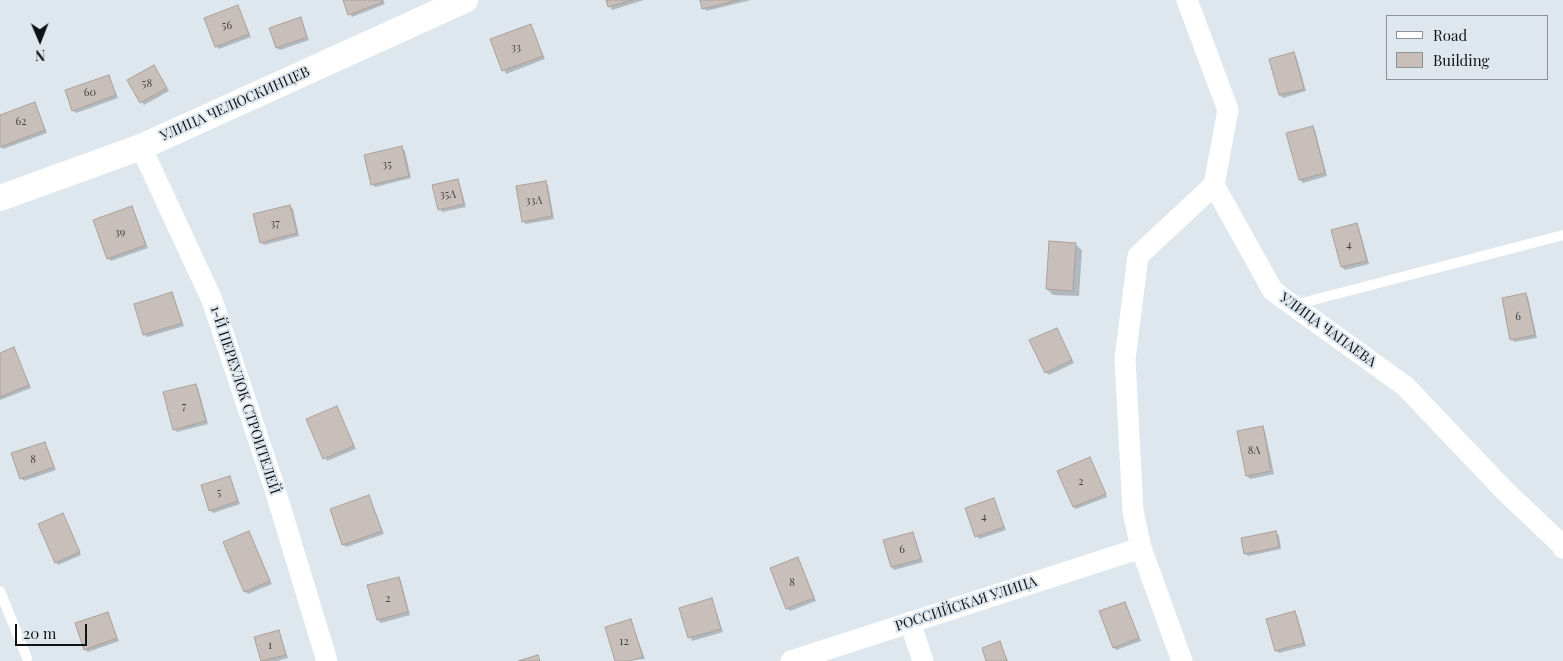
<!DOCTYPE html>
<meta charset="utf-8">
<style>
body{margin:0}
#map{position:relative;width:1563px;height:661px;overflow:hidden;background:#dee7ee;font-family:"Playfair Display",serif}
canvas{display:block}
.legend{position:absolute;left:1386px;top:15px;width:162px;height:65px;box-sizing:border-box;background:#dee7ee;border:1px solid #8c9297;margin:0;padding:6px 9px;list-style:none;font-size:15px;color:#101315}
.legend li{display:flex;align-items:center;gap:10px;height:25px}
.legend b{width:25px;border:1px solid #8c9297}
.north{position:absolute;left:15px;top:15px;width:50px;height:50px;-webkit-text-stroke:4px #dee7ee;paint-order:stroke;rotate:179deg;font-size:14px;font-weight:700;line-height:20px;text-align:center;color:#101315}
.north::after{content:'';display:block;margin:auto;width:18px;height:22px;background:#101315;clip-path:polygon(50% 0,100% 100%,50% 72%,0 100%)}
.scale{position:absolute;left:15px;top:624px;width:72px;height:22px;box-sizing:border-box;border:2px solid #101315;border-top:0;padding-left:6px;font-size:15px;line-height:18px;white-space:nowrap;color:#101315;-webkit-text-stroke:4px #dee7ee;paint-order:stroke}
</style>
<div id="map">
<canvas width="1563" height="661"></canvas>
<ul class="legend">
<li><b style="height:6px;background:#fff"></b>Road</li>
<li><b style="height:14px;background:#c9bfba"></b>Building</li>
</ul>
<div class="north">N</div>
<div class="scale">20 m</div>
</div>
<script>
const ctx = document.querySelector('canvas').getContext('2d');
ctx.lineJoin = 'round';
function fill(path, color) {
  ctx.fillStyle = color;
  ctx.fill(path, 'evenodd');
}
function shape(rows) {
  const path = new Path2D();
  for (const r of rows) {
    path.moveTo(r[0], r[1]);
    for (let i = 2; i < r.length; i += 2) path.lineTo(r[i], r[i + 1]);
  }
  return path;
}
function stroke(path, color, width, dash) {
  ctx.strokeStyle = color;
  ctx.lineWidth = width;
  ctx.lineCap = dash ? 'butt' : 'round';
  ctx.setLineDash(dash || []);
  ctx.stroke(path);
}
function write(font, color, halo, rows, align = 'center') {
  ctx.font = font + ' "Playfair Display",serif';
  ctx.lineWidth = 4;
  ctx.setLineDash([]);
  ctx.textBaseline = 'middle';
  ctx.strokeStyle = halo;
  ctx.fillStyle = color;
  for (const [text, x, y, turn = 0] of rows) {
    ctx.save();
    ctx.translate(x, y);
    ctx.rotate((+turn || 0) * Math.PI / 180);
    ctx.textAlign = isNaN(turn) ? turn : align;
    if (halo) ctx.strokeText(text, 0, 0);
    ctx.fillText(text, 0, 0);
    ctx.restore();
  }
}
const shadow = shape([
 [344,0,383,0,385,4,352,17],
 [607,0,644,0,612,10],
 [701,0,751,0,706,11],
 [237,7,251,37,219,49,216,46],
 [300,19,309,40,280,50,277,48],
 [530,25,545,59,506,74,491,40],
 [1293,53,1296,56,1306,91,1283,98,1280,95,1270,60],
 [154,67,169,91,144,105,129,81],
 [108,76,118,98,76,113,73,110],
 [34,103,47,133,3,149,0,146,0,116],
 [1313,127,1315,130,1327,176,1303,183,1300,180,1288,134],
 [402,148,405,151,411,178,375,187,372,184],
 [457,181,460,184,466,207,442,212,440,209],
 [545,182,548,185,554,219,526,224,523,221],
 [290,206,293,209,299,236,264,245,261,242],
 [132,208,148,248,111,261,108,258],
 [1356,225,1359,228,1369,264,1345,270,1342,267],
 [1075,244,1082,250,1079,296,1053,295,1047,289],
 [172,294,184,326,147,337,144,334],
 [1525,294,1528,297,1537,338,1514,342,1512,339],
 [1056,329,1074,363,1049,375,1046,372],
 [14,349,31,388,0,400,0,354],
 [195,385,198,388,208,424,177,432,174,429],
 [336,407,356,449,327,461,307,420],
 [1263,428,1265,431,1274,474,1250,479,1247,476],
 [45,443,56,470,24,481,21,478],
 [1090,459,1107,497,1076,509,1074,507],
 [229,477,240,504,213,513,210,510],
 [369,497,384,534,346,547,343,544],
 [993,499,1006,530,979,539,967,508],
 [63,514,81,555,58,565,56,562],
 [249,532,272,584,248,594,245,591],
 [913,533,923,562,894,570,892,567],
 [1276,533,1279,535,1281,549,1248,556,1245,553],
 [798,558,816,601,790,611,787,608],
 [399,578,401,581,410,615,381,623,378,620,369,586],
 [712,599,723,632,692,641,680,608],
 [1125,603,1141,641,1116,650,1114,647],
 [1294,612,1297,615,1306,646,1279,653,1276,651],
 [107,613,119,641,88,652,85,649],
 [631,621,645,659,617,661],
 [279,632,288,658,277,661,262,661,256,638],
 [1000,643,1008,661,988,661]
]);
const building = shape([
 [343,0,382,0,383,2,348,15,343,0],
 [606,0,633,0,608,7,606,0],
 [700,0,739,0,702,9,700,0],
 [238,5,249,34,215,47,204,18,238,5],
 [301,17,307,37,276,48,269,28,301,17],
 [531,24,543,56,502,71,490,39,531,24],
 [1294,52,1304,89,1279,95,1269,59,1294,52],
 [154,65,167,88,140,103,127,80,154,65],
 [109,75,116,95,72,111,65,90,109,75],
 [35,102,45,130,0,147,0,115,35,102],
 [1313,126,1325,173,1299,180,1286,133,1313,126],
 [402,146,409,176,371,185,364,155,402,146],
 [458,179,464,204,438,210,432,185,458,179],
 [546,181,552,216,522,222,516,186,546,181],
 [290,205,297,233,260,243,253,214,290,205],
 [132,206,146,245,107,259,93,220,132,206],
 [1357,223,1367,261,1341,267,1331,230,1357,223],
 [1049,241,1076,243,1073,291,1046,289,1049,241],
 [172,292,182,323,143,335,134,304,172,292],
 [1526,293,1535,335,1510,340,1502,298,1526,293],
 [1057,328,1072,360,1045,373,1029,340,1057,328],
 [14,347,29,385,0,397,0,353,14,347],
 [196,384,206,421,173,430,163,392,196,384],
 [337,406,354,446,323,459,306,419,337,406],
 [1263,426,1271,471,1246,476,1237,431,1263,426],
 [45,442,54,467,20,479,11,453,45,442],
 [1090,457,1106,494,1073,507,1057,471,1090,457],
 [230,476,238,501,209,511,201,485,230,476],
 [369,495,382,531,342,545,330,509,369,495],
 [994,498,1004,527,975,537,965,508,994,498],
 [63,513,80,552,55,563,38,524,63,513],
 [249,531,270,581,244,592,223,542,249,531],
 [1276,531,1279,547,1244,554,1241,538,1276,531],
 [913,532,921,559,891,567,883,540,913,532],
 [798,557,814,598,786,609,770,568,798,557],
 [399,577,408,612,377,620,367,585,399,577],
 [712,598,721,629,688,638,679,608,712,598],
 [1125,602,1139,638,1113,648,1099,611,1125,602],
 [1295,611,1304,643,1275,651,1266,619,1295,611],
 [108,612,117,638,84,650,75,623,108,612],
 [631,619,643,657,629,661,615,661,605,627,631,619],
 [279,630,286,655,261,661,254,637,279,630],
 [1000,641,1007,661,986,661,982,648,1000,641],
 [538,655,540,661,518,661,538,655]
]);
const service = shape([
 [1294,305,1563,235],
 [0,591,27,658]
]);
const minor = shape([
 [1187,0,1228,110,1214,185,1273,291,1405,386,1505,491,1561,544,1563,548],
 [141,147,212,300,273,483,327,661],
 [910,622,923,661],
 [791,661,1141,548],
 [1182,661,1141,548,1133,511,1125,359,1138,256,1214,185]
]);
const tertiary = shape([
 [0,198,141,147,465,0]
]);
const numberNames = [
 ["56",227,26],
 ["33",516,48],
 ["58",147,84],
 ["60",90,93],
 ["62",21,122],
 ["35",387,165],
 ["35А",448,195],
 ["33А",534,201],
 ["37",275,224],
 ["39",120,233],
 ["4",1349,245],
 ["6",1518,317],
 ["7",184,407],
 ["8А",1254,451],
 ["8",33,460],
 ["2",1081,482],
 ["5",219,493],
 ["4",984,517],
 ["6",902,550],
 ["8",792,583],
 ["2",388,599],
 ["12",624,642],
 ["1",270,646]
];
const streetNames = [
 ["УЛИЦА ЧЕЛЮСКИНЦЕВ",235,104,-24],
 ["УЛИЦА ЧАПАЕВА",1328,330,36],
 ["1-Й ПЕРЕУЛОК СТРОИТЕЛЕЙ",245,400,72],
 ["РОССИЙСКАЯ УЛИЦА",966,604,-18]
];
fill(shadow, '#0003');
fill(building, '#c9bfba');
stroke(building, '#aaa19b', 1);
stroke(service, '#fff', 10);
stroke(minor, '#fff', 21);
stroke(tertiary, '#fff', 26);
write('11px', '#3e3e3e', null, numberNames);
write('14px', '#101315', '#dee7ee', streetNames);
</script>
